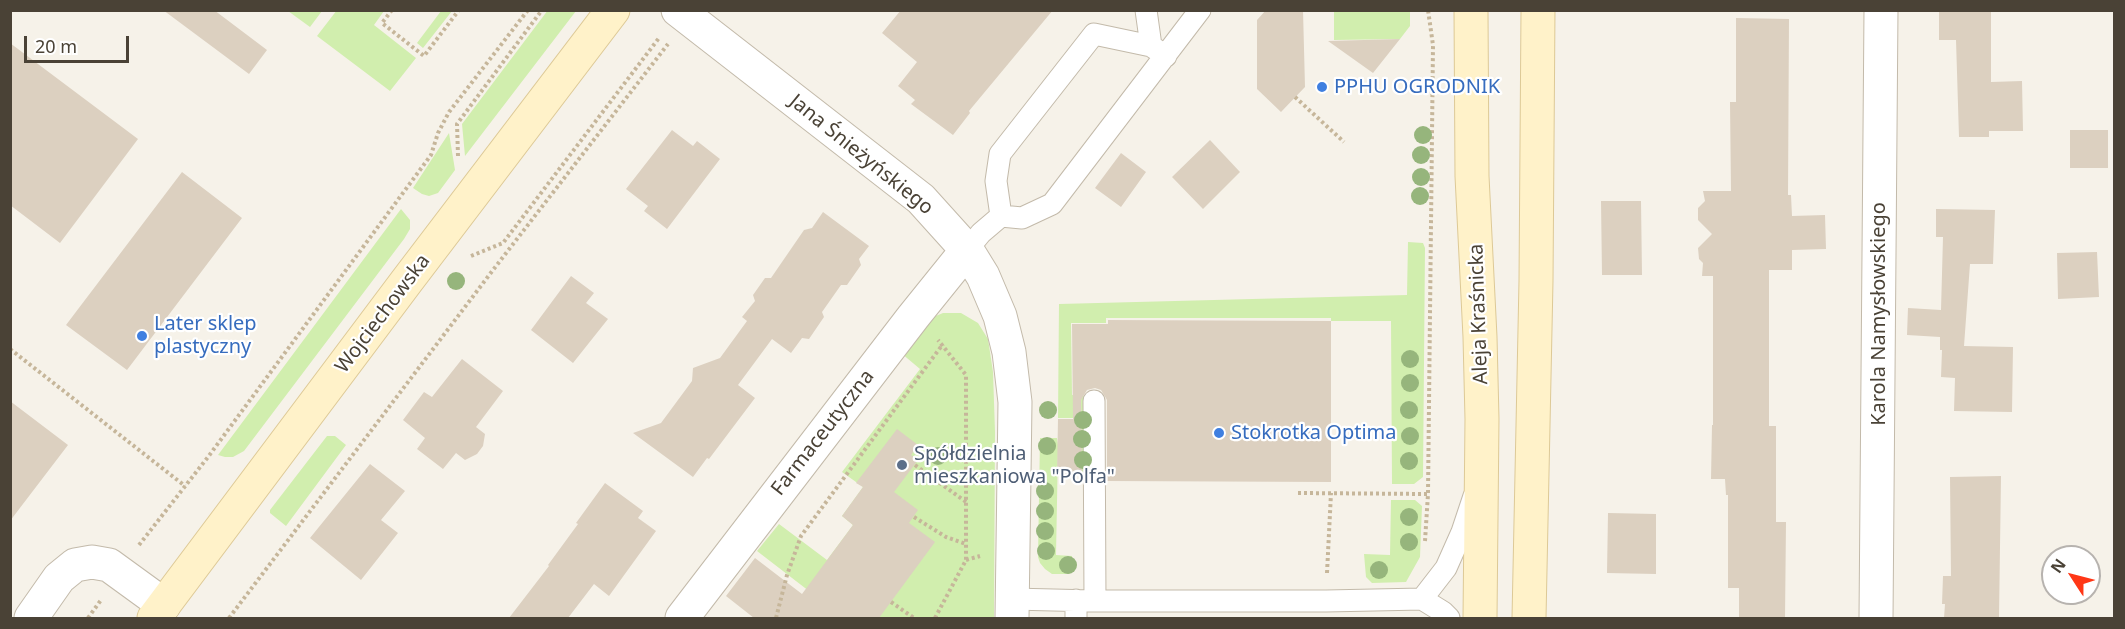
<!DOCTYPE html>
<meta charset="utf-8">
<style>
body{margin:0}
#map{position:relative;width:2125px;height:629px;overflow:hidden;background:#f6f2e9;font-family:"Noto Sans",sans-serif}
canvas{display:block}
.frame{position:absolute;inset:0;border:12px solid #4a4236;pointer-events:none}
.north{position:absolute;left:2041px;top:545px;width:60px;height:60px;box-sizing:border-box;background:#fff;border:2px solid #b7b3af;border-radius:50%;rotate:306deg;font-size:16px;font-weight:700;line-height:24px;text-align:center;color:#4a4236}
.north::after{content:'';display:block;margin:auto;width:21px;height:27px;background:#ff3716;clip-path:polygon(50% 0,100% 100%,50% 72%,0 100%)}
.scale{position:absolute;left:24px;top:36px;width:105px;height:27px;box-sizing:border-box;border:3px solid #4a4236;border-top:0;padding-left:8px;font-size:18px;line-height:21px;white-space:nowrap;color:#4a4236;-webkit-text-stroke:4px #fff;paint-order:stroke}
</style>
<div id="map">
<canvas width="2125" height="629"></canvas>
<div class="frame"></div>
<div class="north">N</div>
<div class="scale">20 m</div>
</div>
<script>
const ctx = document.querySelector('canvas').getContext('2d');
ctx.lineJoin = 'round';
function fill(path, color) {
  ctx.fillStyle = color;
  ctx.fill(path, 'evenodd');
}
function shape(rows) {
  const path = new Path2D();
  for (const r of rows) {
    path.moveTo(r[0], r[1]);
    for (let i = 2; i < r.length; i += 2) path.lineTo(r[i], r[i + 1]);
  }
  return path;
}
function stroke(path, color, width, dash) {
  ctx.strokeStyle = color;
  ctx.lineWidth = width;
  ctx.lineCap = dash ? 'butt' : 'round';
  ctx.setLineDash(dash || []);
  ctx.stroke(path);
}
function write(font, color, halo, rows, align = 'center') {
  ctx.font = font + ' "Noto Sans",sans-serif';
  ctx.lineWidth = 4.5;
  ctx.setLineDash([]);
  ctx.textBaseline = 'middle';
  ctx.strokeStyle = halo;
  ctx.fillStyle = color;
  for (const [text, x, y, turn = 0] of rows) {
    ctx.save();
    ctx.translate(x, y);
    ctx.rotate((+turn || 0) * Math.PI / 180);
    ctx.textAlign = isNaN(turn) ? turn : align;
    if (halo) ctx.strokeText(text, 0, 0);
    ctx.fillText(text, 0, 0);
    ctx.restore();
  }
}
const green = shape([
 [337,10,384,11,374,25,416,58,390,91,317,36],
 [548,10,576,11,465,156,462,124],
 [288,11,322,11,310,27],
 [441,11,452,11,423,48,417,43],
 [1334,11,1410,11,1410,26,1400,39,1334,40],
 [449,133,455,170,438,193,429,196,422,194,413,188],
 [401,209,410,220,410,229,404,239,244,451,233,457,225,457,218,455],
 [1408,242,1423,243,1425,248,1423,477,1414,484,1392,484,1391,321,1331,321,1331,318,1106,318,1106,323,1071,323,1072,395,1087,396,1087,475,1079,475,1079,449,1058,449,1056,555,1072,556,1072,572,1069,574,1052,574,1045,569,1040,563,1038,557,1040,438,1057,438,1058,444,1073,444,1073,418,1058,418,1059,304,1407,295],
 [943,313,961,313,978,323,988,339,993,372,995,432,994,618,803,618,818,598,757,551,779,524,827,560,853,525,842,516,863,487,842,472,920,369,901,353,926,320],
 [327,436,335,436,346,445,286,526,270,513,270,510],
 [1391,500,1415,500,1422,506,1420,557,1406,582,1372,583,1366,577,1364,554,1390,555]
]);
const building = shape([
 [163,10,214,10,267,50,249,74],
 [901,10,1053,10,969,111,970,113,953,135,911,104,915,100,898,86,917,62,882,33],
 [1266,10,1303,10,1305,87,1281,112,1257,89,1257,20],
 [1939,10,1991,10,1991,82,2022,81,2023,131,1989,131,1989,137,1959,137,1956,40,1939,40],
 [1736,18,1789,19,1788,195,1791,195,1792,216,1825,215,1826,249,1792,250,1792,270,1769,270,1769,426,1776,426,1776,522,1786,522,1785,618,1739,618,1739,588,1728,588,1728,495,1726,495,1725,479,1711,479,1712,425,1713,425,1713,276,1702,276,1703,263,1699,259,1698,248,1712,234,1698,220,1698,208,1705,201,1703,191,1731,191,1730,102,1736,102],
 [1400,39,1373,73,1328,41],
 [10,43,138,139,60,243,10,205],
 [672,130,693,146,697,141,720,159,667,229,644,211,648,206,626,189],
 [2070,130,2108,130,2108,168,2070,168],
 [1210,140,1240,172,1203,209,1172,177],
 [1121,153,1146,172,1121,207,1095,188],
 [182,172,242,218,127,370,66,325],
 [1601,201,1641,201,1642,275,1602,275],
 [1936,209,1995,210,1993,264,1970,264,1964,346,2013,347,2012,412,1954,411,1955,378,1941,377,1942,350,1940,350,1940,337,1907,335,1908,308,1941,310,1943,237,1936,237],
 [823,212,869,246,859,259,861,265,847,285,841,285,822,312,824,317,809,339,802,338,791,353,772,339,738,385,755,398,709,459,707,458,693,477,633,433,661,423,692,381,693,368,720,358,747,321,742,317,755,301,753,295,765,278,771,278,804,230,812,228],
 [2097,252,2099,297,2058,299,2057,253],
 [571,276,594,293,586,303,608,319,573,363,531,330],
 [1108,320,1331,321,1331,482,1107,481,1107,400,1101,390,1095,388,1087,390,1081,400,1082,475,1057,475,1058,419,1073,419,1072,324,1108,324],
 [462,359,503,391,476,427,485,434,483,446,477,454,465,460,456,453,443,469,417,449,425,438,403,420,424,392,432,397],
 [10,401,68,445,10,521],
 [897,429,918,445,911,455,918,460,894,492,918,510,909,523,935,542,879,618,754,618,726,596,755,558,802,594,853,525,842,516,863,487,856,483],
 [370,464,405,491,381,520,398,533,361,580,310,538],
 [2001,476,1999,618,1944,618,1945,604,1942,604,1943,576,1951,576,1950,477],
 [605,483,643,511,638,518,656,531,609,596,594,584,568,618,509,618,549,566,548,565,578,524,576,523],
 [1608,513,1656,514,1656,574,1607,573]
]);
const path = shape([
 [392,10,382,23,424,56,459,10],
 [1295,97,1344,142],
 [458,156,457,124,542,10],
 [471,256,503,243,659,38],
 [10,349,185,486],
 [915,465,966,502],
 [1298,493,1428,494],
 [914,517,946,537,966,544],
 [1425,541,1428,494,1433,45,1428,10],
 [139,545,208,457,431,155,438,133,449,112,528,10],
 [966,560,980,556],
 [1327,573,1331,493],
 [891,602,914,618],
 [88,618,101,600],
 [229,618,493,270,668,44],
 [776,618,787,575,801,536,943,344],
 [935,618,966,560,966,375,938,340]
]);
const lane = shape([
 [1146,10,1151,46],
 [1001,216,996,181,1000,154,1094,34,1151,46,1166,56],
 [967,250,981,233,1001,216,1022,218,1052,204,1200,10],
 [1094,401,1095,601],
 [1012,599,1095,601,1326,601,1422,599,1443,612,1449,618],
 [1422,599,1446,568,1462,532,1474,496],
 [1076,618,1076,600]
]);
const street = shape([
 [678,10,921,199,967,250,983,276,1000,316,1009,352,1015,402,1012,618],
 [31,618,59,578,75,565,92,562,109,565,164,605],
 [682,618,913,317,967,250],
 [1876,618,1881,10]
]);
const secondary = shape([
 [1471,10,1472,176,1480,337,1482,419,1480,618],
 [154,618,406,282,613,10],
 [1529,618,1536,281,1538,10]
]);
const trees = [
 [1423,135],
 [1421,155],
 [1421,177],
 [1420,196],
 [456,281],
 [1410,359],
 [1410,383],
 [1048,410],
 [1409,410],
 [1083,420],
 [1410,436],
 [1082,439],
 [1047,446],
 [938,456],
 [1083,460],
 [1409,461],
 [1045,491],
 [1045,511],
 [1409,517],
 [1045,531],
 [1409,542],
 [1046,551],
 [1068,565],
 [1379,570]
];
const markers = [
 [1322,87,6,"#3f7fe0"],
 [142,336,6,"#3f7fe0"],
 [1219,433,6,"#3f7fe0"],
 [902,465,6,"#5c6f8a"]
];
const shopNames = [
 ["PPHU OGRODNIK",1334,87],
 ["Later sklep",154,324],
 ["plastyczny",154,347],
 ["Stokrotka Optima",1231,433]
];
const streetNames = [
 ["Jana Śnieżyńskiego",861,155,39],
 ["Wojciechowska",383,314,-53],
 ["Aleja Kraśnicka",1479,314,-92],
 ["Karola Namysłowskiego",1879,314,-90],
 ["Farmaceutyczna",823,433,-52]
];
const serviceNames = [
 ["Spółdzielnia",914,454],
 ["mieszkaniowa \"Polfa\"",914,477]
];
fill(green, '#d1eeae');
fill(building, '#dcd0c0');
stroke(lane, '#c3baaa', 23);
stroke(street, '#c3baaa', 35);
stroke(secondary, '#ddc996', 35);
stroke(path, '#c6b69a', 4, [3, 3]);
stroke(lane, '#fff', 21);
stroke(street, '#fff', 33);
stroke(secondary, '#fff2c9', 33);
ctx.fillStyle = '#96b57c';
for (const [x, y] of trees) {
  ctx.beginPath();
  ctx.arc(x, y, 9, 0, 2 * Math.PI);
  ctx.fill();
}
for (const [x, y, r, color] of markers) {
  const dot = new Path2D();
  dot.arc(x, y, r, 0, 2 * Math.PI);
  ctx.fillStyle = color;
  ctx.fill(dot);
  stroke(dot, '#fff', 2);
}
write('20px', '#366cbe', '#fff', shopNames, 'left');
write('20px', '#4a4236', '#fff', streetNames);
write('20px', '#4e5e75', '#fff', serviceNames, 'left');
</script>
